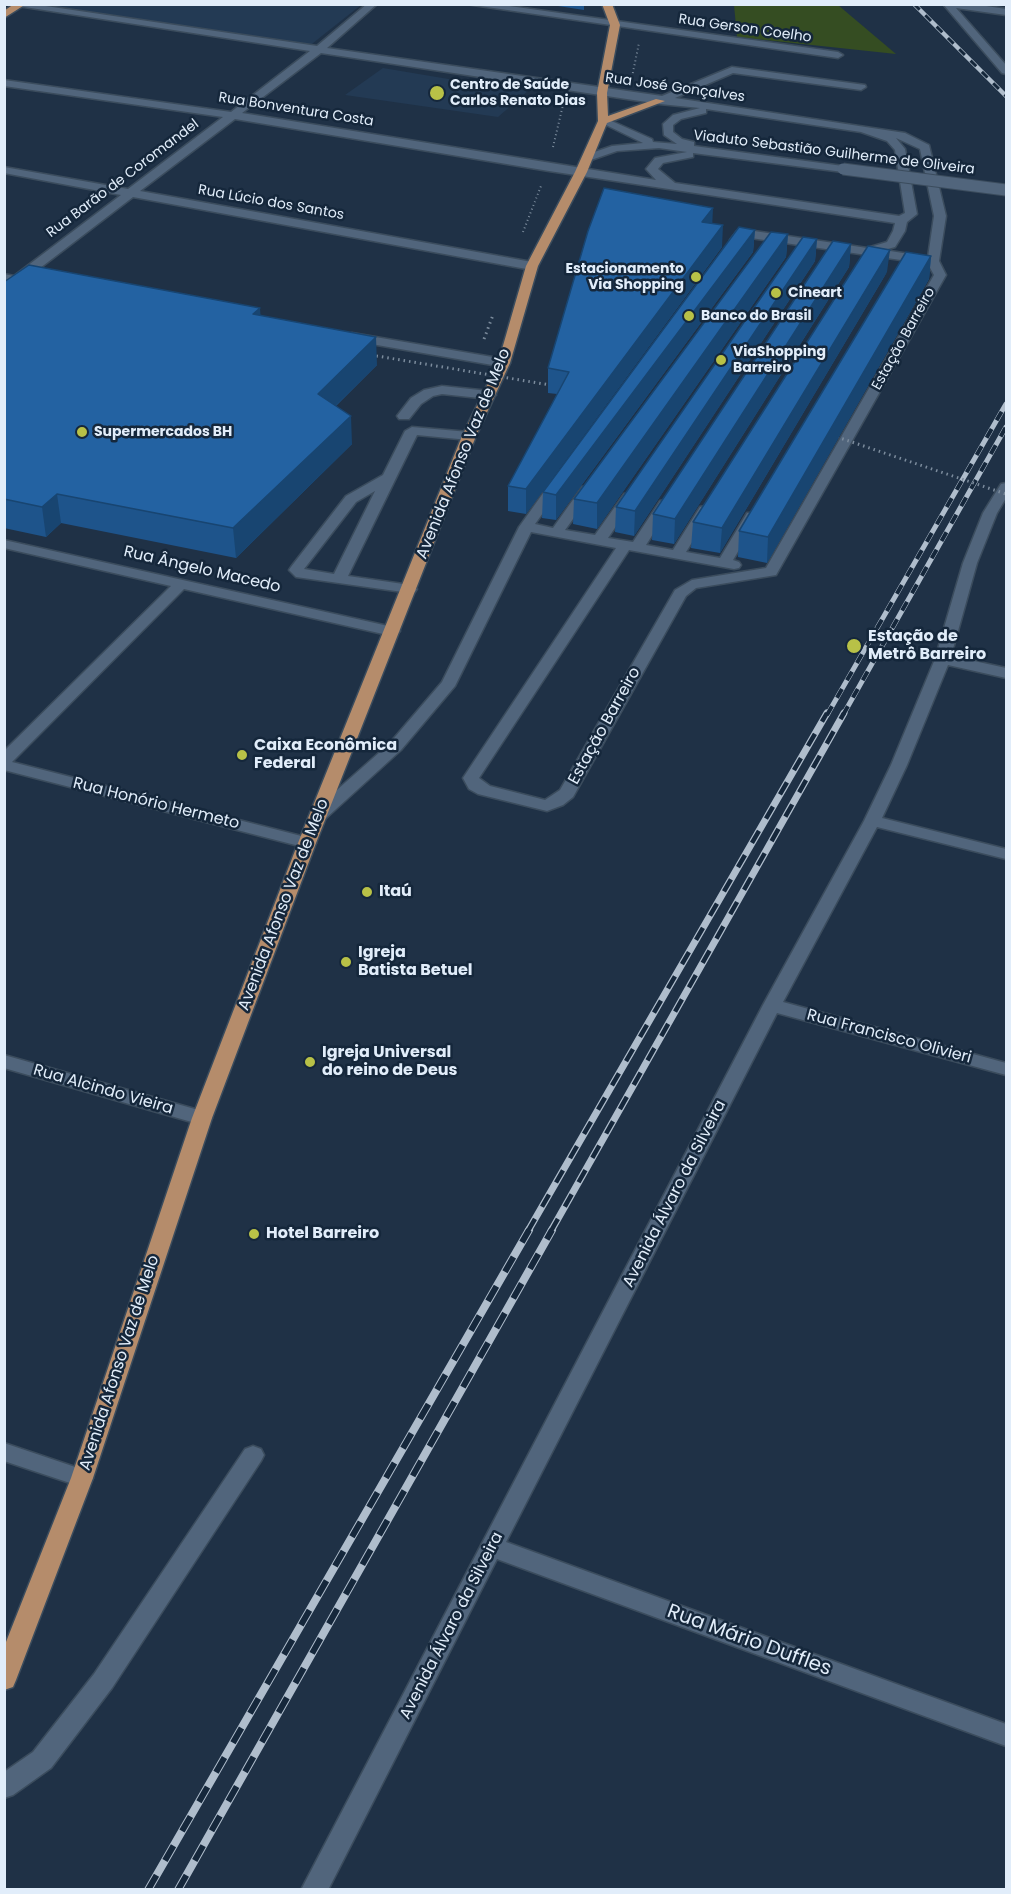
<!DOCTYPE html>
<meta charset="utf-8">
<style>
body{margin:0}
#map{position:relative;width:1011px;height:1894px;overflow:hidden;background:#1f3146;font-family:Poppins,sans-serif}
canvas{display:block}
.frame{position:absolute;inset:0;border:6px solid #e1edfa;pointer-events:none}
</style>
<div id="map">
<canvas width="1011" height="1894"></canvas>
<div class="frame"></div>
</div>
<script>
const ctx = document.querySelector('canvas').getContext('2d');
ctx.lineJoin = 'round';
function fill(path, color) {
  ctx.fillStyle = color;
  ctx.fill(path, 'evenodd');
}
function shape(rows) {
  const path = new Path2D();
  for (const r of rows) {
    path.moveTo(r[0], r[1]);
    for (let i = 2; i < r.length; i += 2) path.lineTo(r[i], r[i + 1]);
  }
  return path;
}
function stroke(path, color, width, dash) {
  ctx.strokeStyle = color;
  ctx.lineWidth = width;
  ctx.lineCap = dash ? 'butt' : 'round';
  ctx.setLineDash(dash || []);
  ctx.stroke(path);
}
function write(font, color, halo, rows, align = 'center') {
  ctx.font = font + ' Poppins,sans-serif';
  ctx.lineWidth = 5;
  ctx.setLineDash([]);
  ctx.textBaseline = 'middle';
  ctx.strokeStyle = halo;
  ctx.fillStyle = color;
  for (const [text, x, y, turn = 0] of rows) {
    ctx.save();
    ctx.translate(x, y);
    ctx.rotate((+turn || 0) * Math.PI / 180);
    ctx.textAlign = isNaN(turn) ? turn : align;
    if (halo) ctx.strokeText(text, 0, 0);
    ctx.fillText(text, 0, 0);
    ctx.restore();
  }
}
const built = shape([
 [44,5,361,5,308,47],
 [383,68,490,86,528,91,498,117,345,95]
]);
const green = shape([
 [734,5,838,5,896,54,737,37]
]);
const pathFar1 = shape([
 [632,77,639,43],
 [553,147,563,105],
 [523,232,541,186]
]);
const path = shape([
 [484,339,493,315]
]);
const minor = shape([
 [5,4,32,4,317,46,367,4,377,4,327,48,662,96,732,67,865,85,866,87,861,90,733,73,675,98,905,133,929,145,946,216,939,261,946,275,776,575,696,588,686,596,573,797,563,805,547,811,478,794,469,789,463,778,616,548,531,532,455,686,401,750,324,820,312,820,310,816,312,812,389,744,442,682,519,527,551,482,561,482,563,485,535,524,553,528,582,487,587,486,594,490,565,530,595,535,624,494,629,493,636,497,608,538,633,542,660,501,665,500,672,504,646,545,673,550,700,507,705,506,712,510,686,552,720,558,747,513,757,513,759,516,733,560,739,562,741,565,739,568,734,569,629,550,479,778,490,786,545,800,560,790,675,590,692,580,766,568,934,275,928,264,744,237,740,242,736,244,730,240,737,231,741,229,867,248,887,242,893,231,895,223,549,171,235,119,140,191,532,262,538,266,532,270,133,197,27,278,36,279,36,285,4,282,4,274,14,276,121,195,4,173,4,167,128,189,223,117,4,86,4,80,231,112,310,51,5,4],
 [321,53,660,104,700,108,673,115,663,124,664,135,677,144,653,142,652,139,607,119,603,118,598,121,643,143,612,146,583,156,583,160,591,160,617,151,659,148,687,152,655,158,646,169,656,180,242,113,321,53],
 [706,109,861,132,887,141,895,150,905,213,899,216,675,183,658,169,663,163,693,157,693,153,843,172,849,169,843,166,694,146,694,142,682,139,673,132,673,125,681,119,706,113,706,109],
 [896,138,920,149,934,216,928,257,884,250,895,247,905,231,907,222,917,214,905,149,896,138],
 [466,4,495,4,838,52,843,55,838,58,466,4],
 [943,4,973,4,1006,9,1006,15,956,8,1006,65,1006,74,1002,73,943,4],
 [352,333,504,359,510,363,504,367,348,340,346,337,348,334,352,333],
 [442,386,489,391,496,395,489,399,442,394,433,396,421,404,409,419,399,419,397,416,411,398,424,390,442,386],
 [412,427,469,432,476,436,469,440,417,435,348,576,410,585,417,589,415,592,410,593,296,577,289,570,291,567,346,496,383,475,405,431,412,427],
 [375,491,334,574,304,569,356,502,375,491],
 [1006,483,1006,498,997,513,977,563,951,656,1006,668,1006,678,948,665,907,765,882,818,1006,849,1006,859,877,827,783,1002,1006,1063,1006,1075,777,1013,506,1542,1006,1724,1006,1746,497,1559,328,1890,301,1890,763,1005,864,821,891,765,935,659,963,563,983,513,1001,484,1006,483],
 [4,540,397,628,400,631,397,634,392,636,184,589,12,762,313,839,316,843,313,847,307,848,4,770,4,751,171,586,4,548,4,540],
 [4,1055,209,1113,212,1118,209,1123,202,1125,4,1068,4,1055],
 [4,1443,90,1472,93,1478,90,1484,82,1487,4,1461,4,1443],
 [253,1446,261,1449,264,1455,261,1461,112,1688,51,1768,13,1795,4,1798,4,1772,33,1752,94,1674,245,1449,253,1446]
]);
const major = shape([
 [14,4,26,4,4,18,4,11,14,4],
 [602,4,612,4,620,25,607,93,608,116,656,99,665,101,607,123,587,172,538,266,510,363,476,436,316,843,212,1118,93,1478,16,1680,13,1687,4,1690,4,1647,71,1478,192,1118,298,843,462,436,498,363,526,266,575,172,598,121,597,93,610,25,602,4]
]);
const railFar3 = shape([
 [914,4,1006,96]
]);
const railFar2 = shape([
 [827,715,1006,404],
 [843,715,1006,427]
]);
const railFar1 = shape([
 [528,1231,827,713],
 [551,1231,844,713]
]);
const rail = shape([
 [148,1890,529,1230],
 [178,1890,552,1230]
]);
const pathBridge = shape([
 [371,355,550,385],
 [837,437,1006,494]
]);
const minorBridge = shape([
 [843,169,1006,190]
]);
const wall = shape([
 [545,4,584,4,584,10],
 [712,223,722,247,526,514,508,511,508,486,557,394,548,393,548,368],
 [755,230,753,252,556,520,542,518,543,492],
 [788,234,786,257,597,529,573,524,574,499],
 [817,239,815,261,634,536,615,532,616,507],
 [851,244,849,267,674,544,652,540,653,514],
 [931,256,929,279,767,563,738,557,739,531],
 [887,272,720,553,691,548,693,522],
 [4,282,261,316,377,365,336,406,352,444,236,558,61,523,46,537,4,528]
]);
const shadedWall = shape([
 [713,208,712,230,702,222],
 [723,225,722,247,526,514,526,489],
 [755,230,753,252,556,520,556,495],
 [788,234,786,257,597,529,597,503],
 [817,239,815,261,634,536,635,511],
 [851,244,849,267,674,544,675,519],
 [890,250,887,272,720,553,722,528],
 [931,256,929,279,767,563,768,537],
 [260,308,262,336,253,314],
 [376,337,377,365,319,422,318,394],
 [351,416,352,444,236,558,233,528],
 [57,494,61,523,46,537,42,507]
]);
const building = shape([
 [604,188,713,208,702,222,723,225,526,489,508,486,569,372,548,368,588,231,604,188],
 [739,227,755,230,556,495,543,492,739,227],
 [771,232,788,234,597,503,574,499,771,232],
 [803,237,817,239,635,511,616,507,803,237],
 [833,241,851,244,675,519,653,514,833,241],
 [868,246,890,250,722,528,693,522,868,246],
 [906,252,931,256,768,537,739,531,906,252],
 [29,265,260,308,253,314,376,337,318,394,351,416,233,528,57,494,42,507,4,499,4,282,29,265]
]);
const markers = [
 [437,93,8,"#b8c147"],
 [696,277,6,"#b8c147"],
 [776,293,6,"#b8c147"],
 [689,316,6,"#b8c147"],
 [721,360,6,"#b8c147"],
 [82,432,6,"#b8c147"],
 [854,646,8,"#b8c147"],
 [242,755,6,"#b8c147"],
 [367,892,6,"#b8c147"],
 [346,962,6,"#b8c147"],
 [310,1062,6,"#b8c147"],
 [254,1234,6,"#b8c147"]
];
const farStreetnames = [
 ["Rua Gerson Coelho",745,29,8],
 ["Rua José Gonçalves",675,88,8],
 ["Rua Bonventura Costa",296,110,9],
 ["Viaduto Sebastião Guilherme de Oliveira",834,153,7],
 ["Rua Barão de Coromandel",123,179,-37],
 ["Rua Lúcio dos Santos",271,203,10],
 ["Estação Barreiro",904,339,-61]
];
const farPoinames = [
 ["Centro de Saúde",450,85],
 ["Carlos Renato Dias",450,101],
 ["Estacionamento",684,269,"right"],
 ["Via Shopping",684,285,"right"],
 ["Cineart",788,293],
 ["Banco do Brasil",701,316],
 ["ViaShopping",733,352],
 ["Barreiro",733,368],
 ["Supermercados BH",94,432]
];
const streetNames = [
 ["Avenida Afonso Vaz de Melo",464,454,-68],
 ["Rua Ângelo Macedo",202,570,13],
 ["Estação Barreiro",605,726,-61],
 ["Rua Honório Hermeto",156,804,14],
 ["Avenida Afonso Vaz de Melo",284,905,-69],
 ["Rua Francisco Olivieri",889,1037,15],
 ["Rua Alcindo Vieira",103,1090,16],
 ["Avenida Álvaro da Silveira",675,1194,-63],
 ["Avenida Afonso Vaz de Melo",120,1363,-72],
 ["Avenida Álvaro da Silveira",452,1626,-63]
];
const poiNames = [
 ["Estação de",868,637],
 ["Metrô Barreiro",868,655],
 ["Caixa Econômica",254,746],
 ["Federal",254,764],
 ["Itaú",379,892],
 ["Igreja",358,953],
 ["Batista Betuel",358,971],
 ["Igreja Universal",322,1053],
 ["do reino de Deus",322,1071],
 ["Hotel Barreiro",266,1234]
];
const nearStreetnames = [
 ["Rua Mário Duffles",749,1641,20]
];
fill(built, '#233a54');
fill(green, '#354d22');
stroke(minor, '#3b4c5d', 3);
stroke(major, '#3b4c5d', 3);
stroke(pathFar1, '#7c8c9d', 2, [1, 3]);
stroke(path, '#7c8c9d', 3, [1.5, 4]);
fill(minor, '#51657c');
fill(major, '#b58c6b');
stroke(railFar3, '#afbdcc', 4.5);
stroke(railFar2, '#afbdcc', 5);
stroke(railFar1, '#afbdcc', 7);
stroke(rail, '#afbdcc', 8);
stroke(railFar3, '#15273b', 3, [8]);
stroke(railFar2, '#15273b', 4, [10]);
stroke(railFar1, '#15273b', 4.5, [14]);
stroke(rail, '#15273b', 6, [17]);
stroke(minorBridge, '#3b4c5d', 13, []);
stroke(pathBridge, '#7c8c9d', 3, [1.5, 4]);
stroke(minorBridge, '#51657c', 11);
fill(wall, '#1e548b');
fill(shadedWall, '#184571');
fill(building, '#2362a2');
stroke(building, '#184571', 1.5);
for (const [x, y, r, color] of markers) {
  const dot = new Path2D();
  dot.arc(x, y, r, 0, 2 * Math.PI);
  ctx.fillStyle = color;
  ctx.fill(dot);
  stroke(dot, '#15273b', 2);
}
write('14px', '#e1edfa', '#15273b', farStreetnames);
write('bold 14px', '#e1edfa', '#15273b', farPoinames, 'left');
write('16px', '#e1edfa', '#15273b', streetNames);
write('bold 16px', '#e1edfa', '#15273b', poiNames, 'left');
write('20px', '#e1edfa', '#15273b', nearStreetnames);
</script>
